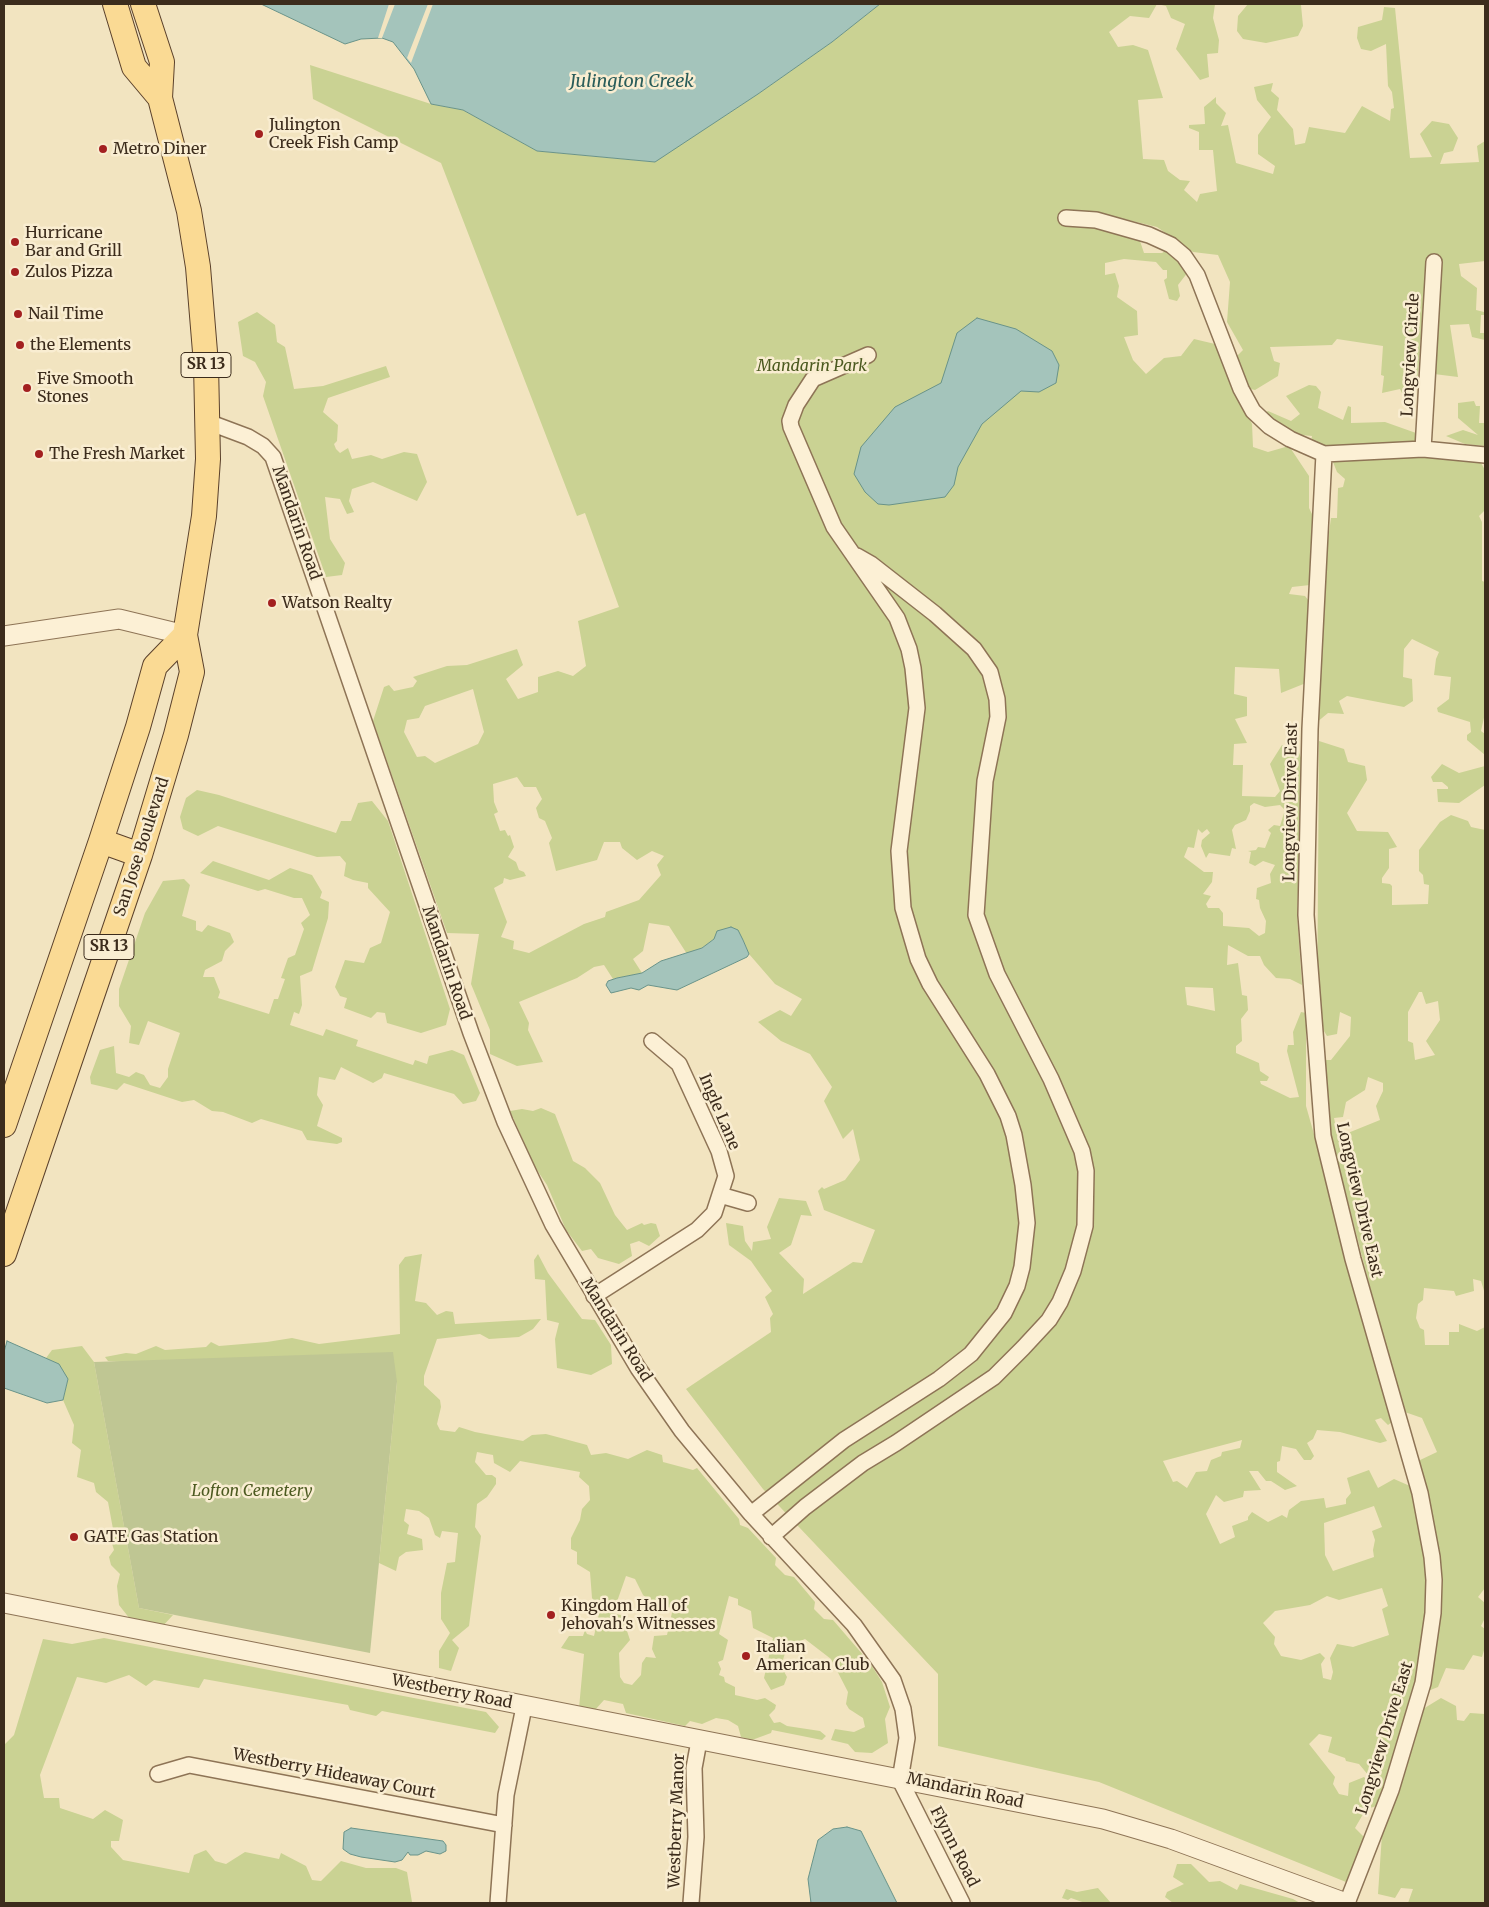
<!DOCTYPE html>
<style>
body{margin:0}
#map{position:relative;width:1489px;height:1907px;overflow:hidden;background:#f2e4c0;font-family:Merriweather,serif}
canvas{display:block}
.frame{position:absolute;inset:0;border:5px solid #3c2c1c;pointer-events:none}
</style>
<div id="map">
<canvas width="1489" height="1907"></canvas>
<div class="frame"></div>
</div>
<script>
const ctx = document.querySelector('canvas').getContext('2d');
ctx.lineJoin = 'round';
function fill(path, color) {
  ctx.fillStyle = color;
  ctx.fill(path, 'evenodd');
}
function shape(rows) {
  const path = new Path2D();
  for (const r of rows) {
    path.moveTo(r[0], r[1]);
    for (let i = 2; i < r.length; i += 2) path.lineTo(r[i], r[i + 1]);
  }
  return path;
}
function stroke(path, color, width, dash) {
  ctx.strokeStyle = color;
  ctx.lineWidth = width;
  ctx.lineCap = dash ? 'butt' : 'round';
  ctx.setLineDash(dash || []);
  ctx.stroke(path);
}
function write(font, color, halo, rows, align = 'center') {
  ctx.font = font + ' Merriweather,serif';
  ctx.lineWidth = 5;
  ctx.setLineDash([]);
  ctx.textBaseline = 'middle';
  ctx.strokeStyle = halo;
  ctx.fillStyle = color;
  for (const [text, x, y, turn = 0] of rows) {
    ctx.save();
    ctx.translate(x, y);
    ctx.rotate((+turn || 0) * Math.PI / 180);
    ctx.textAlign = isNaN(turn) ? turn : align;
    if (halo) ctx.strokeText(text, 0, 0);
    ctx.fillText(text, 0, 0);
    ctx.restore();
  }
}
const green = shape([
 [880,4,1215,4,1213,18,1219,40,1218,53,1207,54,1209,77,1200,80,1176,49,1185,24,1171,18,1166,6,1157,4,1149,18,1130,16,1109,32,1118,47,1133,45,1148,50,1163,98,1138,100,1143,159,1164,160,1168,171,1180,180,1190,181,1184,190,1197,202,1200,194,1217,191,1213,150,1199,150,1199,132,1189,128,1189,125,1205,124,1204,107,1216,97,1216,103,1226,113,1221,126,1228,125,1236,163,1273,174,1275,166,1258,154,1258,135,1271,117,1257,100,1254,87,1273,83,1271,91,1279,98,1277,110,1293,129,1295,145,1305,143,1309,127,1345,133,1362,106,1390,121,1391,109,1394,108,1392,92,1388,86,1386,44,1371,51,1361,49,1357,38,1358,27,1382,20,1384,7,1395,8,1410,158,1432,157,1420,134,1432,121,1449,124,1458,138,1453,151,1444,153,1440,164,1479,162,1477,146,1485,141,1485,261,1459,264,1461,276,1477,288,1476,310,1484,312,1484,315,1481,315,1480,333,1485,333,1485,340,1472,337,1469,324,1450,325,1458,377,1434,374,1441,257,1428,256,1417,385,1411,386,1410,392,1403,395,1400,389,1382,393,1384,376,1381,375,1383,346,1337,339,1332,345,1270,347,1274,361,1280,363,1278,376,1255,390,1246,388,1235,358,1243,350,1227,322,1230,282,1218,255,1193,252,1157,227,1095,212,1063,211,1060,224,1094,225,1140,241,1144,253,1162,253,1167,250,1178,260,1188,272,1178,285,1180,296,1177,301,1169,299,1164,280,1167,278,1167,270,1163,270,1156,262,1124,259,1105,263,1105,275,1115,273,1119,286,1117,297,1137,311,1138,335,1124,337,1133,360,1146,374,1164,358,1181,356,1194,339,1215,344,1252,424,1253,447,1268,452,1289,446,1309,476,1309,508,1315,520,1310,585,1292,587,1289,594,1305,596,1313,606,1306,683,1281,693,1279,669,1235,667,1234,694,1247,697,1247,716,1235,719,1247,743,1234,744,1233,765,1243,765,1242,796,1275,797,1280,791,1270,764,1282,745,1298,750,1303,763,1297,915,1302,985,1290,979,1276,978,1264,965,1260,956,1248,956,1228,945,1227,965,1238,963,1242,995,1247,996,1248,1010,1241,1019,1242,1041,1236,1046,1236,1053,1259,1063,1260,1071,1269,1077,1267,1081,1260,1081,1261,1084,1290,1098,1299,1097,1287,1051,1288,1045,1294,1045,1293,1032,1301,1012,1306,1013,1306,1106,1390,1402,1388,1405,1392,1422,1388,1425,1381,1418,1375,1420,1387,1441,1380,1443,1340,1432,1317,1430,1313,1439,1307,1443,1314,1456,1311,1460,1304,1460,1296,1449,1282,1446,1280,1461,1277,1462,1277,1472,1297,1486,1285,1490,1271,1481,1266,1481,1258,1471,1249,1471,1261,1490,1244,1491,1243,1497,1224,1502,1216,1495,1206,1514,1220,1544,1235,1537,1232,1526,1248,1520,1248,1517,1252,1512,1268,1522,1282,1515,1287,1518,1289,1510,1301,1501,1324,1498,1326,1508,1346,1504,1346,1499,1351,1493,1347,1478,1369,1470,1378,1488,1394,1479,1410,1486,1423,1543,1429,1613,1415,1683,1377,1806,1366,1809,1355,1828,1367,1840,1346,1882,1099,1782,938,1746,938,1674,763,1489,686,1389,771,1332,770,1318,773,1314,765,1297,772,1291,751,1261,729,1245,726,1223,743,1226,745,1241,752,1251,753,1242,771,1239,767,1227,779,1198,806,1201,812,1216,801,1215,791,1245,779,1253,804,1279,803,1294,853,1262,862,1263,875,1230,824,1210,818,1191,822,1187,824,1189,845,1180,860,1160,853,1129,843,1139,824,1101,832,1087,810,1054,781,1041,758,1022,780,1010,791,1016,802,999,775,984,749,954,743,940,714,939,702,948,687,954,669,926,649,923,643,951,633,959,642,973,613,979,604,965,594,967,577,978,519,1002,529,1023,528,1030,543,1062,517,1066,490,1054,490,1030,471,984,479,934,447,933,373,721,384,687,389,685,394,691,413,687,417,681,413,677,447,666,467,665,517,649,523,665,506,679,518,699,538,692,538,677,558,671,573,676,586,666,578,621,619,607,585,513,577,516,441,163,313,99,310,65,431,104,463,110,537,151,654,162,758,94,832,42],
 [473,689,484,732,478,744,435,763,425,756,417,757,404,732,407,720,419,718,425,706],
 [517,777,524,787,536,787,542,799,536,808,539,818,545,821,552,838,549,843,556,871,597,860,604,842,620,842,622,848,637,860,652,851,664,856,657,865,661,875,639,900,606,912,605,917,584,924,529,953,513,949,514,941,501,937,507,922,494,888,503,883,504,878,510,880,526,876,524,872,519,870,516,862,508,857,514,847,510,835,508,836,505,830,500,831,494,814,498,812,494,802,493,784],
 [1254,803,1265,807,1280,805,1285,810,1280,826,1274,825,1268,830,1271,833,1265,848,1258,847,1256,850,1248,851,1251,852,1249,863,1255,866,1263,861,1275,865,1270,874,1271,883,1257,888,1256,899,1259,900,1260,908,1266,921,1265,933,1259,936,1249,928,1223,926,1223,913,1219,908,1208,908,1206,904,1211,896,1203,894,1212,882,1213,872,1204,872,1184,857,1188,847,1194,848,1198,829,1202,833,1207,829,1210,833,1202,840,1201,846,1206,858,1209,853,1230,856,1232,848,1236,849,1232,830,1235,825,1246,820,1250,811,1250,806],
 [1185,987,1213,988,1215,1011,1187,1005],
 [1242,1440,1240,1448,1222,1452,1221,1456,1211,1460,1207,1471,1196,1472,1187,1488,1177,1481,1173,1482,1163,1461],
 [1374,1506,1382,1527,1372,1531,1375,1540,1373,1550,1374,1557,1333,1571,1325,1555,1324,1523],
 [1382,1588,1388,1606,1382,1609,1389,1635,1353,1647,1337,1644,1330,1658,1333,1672,1331,1680,1323,1678,1321,1664,1325,1658,1320,1653,1301,1660,1281,1656,1274,1644,1275,1637,1263,1623,1275,1611,1310,1605,1327,1596,1339,1600],
 [1319,1734,1332,1737,1328,1752,1345,1758,1346,1761,1359,1764,1369,1776,1368,1781,1364,1777,1349,1783,1348,1796,1339,1794,1333,1784,1335,1777,1309,1744],
 [1248,4,1304,4,1301,5,1303,26,1298,36,1266,43,1243,39,1237,31,1238,16],
 [257,312,275,325,277,342,285,347,294,389,323,386,386,366,390,377,328,398,323,412,338,425,337,441,334,444,336,449,340,453,348,448,352,459,371,455,382,459,404,452,417,454,427,482,417,501,373,482,352,489,349,501,354,512,347,514,340,499,325,497,330,539,345,563,342,575,326,577,263,396,266,382,255,362,243,356,238,322],
 [1309,385,1316,386,1321,392,1318,408,1343,420,1348,406,1351,407,1351,423,1385,422,1416,433,1415,445,1326,449,1311,442,1312,436,1292,434,1263,414,1268,411,1291,421,1300,414,1286,396],
 [1474,401,1476,406,1480,406,1479,423,1485,423,1485,446,1465,444,1446,436,1463,430,1478,435,1458,418,1458,403],
 [1419,456,1481,463,1485,470,1485,510,1479,516,1482,522,1482,581,1485,582,1485,713,1481,731,1485,734,1485,755,1467,740,1467,735,1471,732,1470,722,1438,712,1437,708,1449,699,1451,677,1434,675,1436,659,1439,652,1412,639,1404,649,1403,677,1412,679,1413,701,1404,707,1347,696,1339,701,1344,714,1328,713,1316,723,1326,554,1331,518,1337,518,1338,488,1343,487,1345,479,1337,472,1333,462],
 [1319,741,1344,749,1348,762,1365,766,1367,780,1347,813,1357,831,1388,832,1397,847,1389,849,1389,868,1382,878,1382,883,1390,884,1392,886,1392,905,1428,904,1429,885,1424,884,1423,875,1419,871,1419,850,1440,822,1451,815,1468,821,1471,827,1485,830,1485,1294,1481,1281,1473,1279,1474,1291,1456,1296,1454,1291,1424,1288,1423,1300,1418,1304,1416,1318,1420,1328,1424,1330,1425,1345,1449,1345,1449,1332,1459,1332,1459,1324,1477,1331,1485,1327,1485,1588,1478,1597,1485,1603,1485,1618,1481,1626,1485,1629,1485,1647,1482,1657,1473,1655,1464,1670,1446,1668,1438,1687,1428,1691,1439,1624,1441,1589,1418,1461,1437,1452,1422,1418,1402,1411,1322,1101,1319,1060,1331,1060,1350,1036,1351,1017,1340,1012,1337,1034,1327,1036,1317,1020],
 [1419,992,1422,992,1426,1004,1438,1001,1440,1020,1426,1041,1435,1055,1415,1060,1413,1043,1408,1041,1408,1012],
 [1368,1077,1383,1083,1383,1091,1376,1106,1380,1120,1338,1137,1334,1118,1343,1117,1346,1102,1365,1090],
 [1442,764,1459,773,1485,766,1485,785,1459,803,1438,802,1437,789,1448,789,1448,787,1442,782,1433,782,1431,777],
 [197,790,219,795,336,833,341,821,351,821,358,803,372,801,388,821,450,1009,446,1025,421,1033,387,1023,385,1013,377,1012,371,1018,344,1008,347,998,340,996,335,987,345,960,364,963,370,948,381,943,390,912,368,888,368,883,353,880,344,876,346,863,340,856,317,857,218,826,198,836,183,829,180,817,186,798],
 [213,861,269,880,290,868,312,875,322,892,320,898,329,902,328,918,312,971,300,976,302,1005,299,1014,294,1012,290,1025,323,1036,326,1029,358,1040,356,1046,413,1065,415,1060,427,1064,429,1056,452,1050,464,1055,480,1093,476,1101,463,1104,454,1094,384,1073,382,1078,373,1083,341,1067,335,1080,319,1077,317,1095,323,1105,317,1126,342,1138,342,1142,337,1144,307,1140,302,1131,261,1119,252,1123,223,1112,212,1111,194,1100,182,1102,124,1083,117,1090,91,1084,90,1077,100,1050,114,1046,116,1073,129,1077,136,1072,144,1075,150,1085,160,1088,168,1077,168,1069,180,1033,148,1021,139,1045,129,1043,131,1026,119,1006,119,989,145,913,163,881,184,879,190,885,182,916,196,921,196,930,202,932,208,925,230,933,234,942,225,951,222,961,205,970,203,977,214,977,220,992,218,998,269,1014,274,999,278,999,285,979,281,978,288,958,295,955,304,929,301,923,310,915,302,898,294,898,265,889,258,891,200,873],
 [541,1108,555,1114,573,1161,585,1168,600,1183,615,1215,627,1230,642,1223,644,1225,651,1223,656,1224,660,1236,649,1246,639,1241,630,1244,632,1256,619,1264,598,1258,591,1249,582,1251,566,1230,547,1185,535,1167,510,1111,522,1109,533,1111],
 [422,1254,415,1301,426,1303,437,1315,446,1311,453,1312,455,1324,541,1319,533,1329,519,1337,489,1339,480,1334,437,1339,424,1376,424,1385,440,1400,441,1407,437,1424,440,1430,455,1432,459,1427,475,1432,523,1441,532,1435,546,1434,587,1445,591,1455,606,1453,628,1459,647,1450,662,1455,663,1462,693,1470,697,1468,739,1519,740,1525,748,1528,776,1558,775,1565,785,1575,794,1577,815,1602,814,1609,824,1619,833,1620,870,1663,882,1682,890,1707,885,1719,888,1743,872,1753,855,1752,848,1744,831,1740,835,1729,854,1732,865,1727,863,1718,849,1709,846,1704,848,1692,831,1659,805,1639,787,1647,781,1666,787,1677,784,1685,771,1690,764,1678,773,1638,753,1628,751,1611,738,1605,738,1599,729,1596,719,1634,728,1640,723,1660,718,1662,721,1669,719,1675,724,1677,725,1682,735,1687,735,1695,757,1700,765,1698,776,1705,775,1709,769,1715,774,1723,780,1722,787,1726,820,1731,826,1736,822,1740,772,1730,771,1733,752,1740,741,1737,738,1726,728,1720,716,1718,702,1724,690,1721,685,1726,626,1713,623,1704,604,1700,595,1710,579,1708,584,1654,561,1648,569,1636,583,1636,585,1630,587,1634,594,1636,600,1609,592,1598,590,1572,577,1564,577,1552,571,1549,571,1538,580,1520,582,1509,590,1500,589,1486,579,1477,580,1472,520,1461,510,1472,494,1463,493,1455,477,1452,475,1462,486,1475,492,1475,496,1478,496,1484,487,1497,477,1504,475,1527,481,1536,469,1626,452,1640,459,1648,451,1671,439,1668,439,1651,450,1633,441,1619,441,1593,447,1563,455,1562,458,1533,442,1531,440,1538,435,1535,429,1518,419,1511,406,1509,404,1521,409,1525,407,1534,422,1539,423,1550,406,1552,399,1557,396,1571,379,1563,397,1382,108,1361,105,1357,126,1353,136,1354,156,1346,165,1350,206,1347,211,1342,219,1346,267,1342,292,1338,319,1344,400,1334,399,1265,405,1257],
 [626,1576,635,1579,643,1595,655,1605,673,1608,667,1635,654,1636,652,1649,656,1658,646,1657,642,1663,641,1675,632,1685,624,1683,620,1677,619,1653,630,1640,626,1628,627,1617,613,1613],
 [538,1254,548,1273,582,1319,595,1320,611,1345,612,1364,591,1375,557,1368,555,1339,559,1323,547,1320,545,1280,535,1279,534,1260],
 [82,1346,94,1362,139,1608,173,1615,161,1628,130,1619,119,1605,117,1586,120,1574,111,1565,109,1557,114,1550,109,1534,113,1529,108,1502,96,1492,94,1483,77,1477,81,1450,72,1443,74,1425,63,1400,68,1379,46,1358,52,1350],
 [104,1638,486,1712,499,1727,495,1733,382,1711,376,1716,350,1710,348,1705,204,1679,199,1688,154,1680,146,1686,129,1675,106,1683,77,1677,40,1775,44,1798,59,1798,60,1808,93,1819,105,1810,123,1820,119,1841,111,1841,111,1847,123,1860,189,1873,194,1855,206,1850,215,1861,226,1864,245,1852,279,1859,281,1853,306,1866,312,1880,321,1881,341,1861,366,1868,396,1868,407,1872,412,1902,420,1903,4,1903,4,1745,14,1735,43,1639,72,1644],
 [1441,1698,1456,1706,1457,1720,1464,1721,1470,1713,1485,1714,1485,1903,1408,1903,1413,1889,1401,1888,1395,1898,1378,1894,1382,1834,1423,1709],
 [1177,1864,1191,1864,1209,1882,1220,1881,1237,1890,1240,1884,1293,1899,1300,1903,1173,1903,1165,1897,1167,1892,1184,1884,1173,1877],
 [1098,1888,1111,1903,1085,1903,1071,1898,1068,1900,1062,1898,1066,1889,1077,1892]
]);
const cemetery = shape([
 [393,1352,397,1382,370,1653,139,1608,94,1362]
]);
const water = shape([
 [261,4,880,4,832,42,758,94,655,162,537,151,463,110,431,104,414,69,393,42,382,38,361,39,345,44,261,4],
 [977,318,1016,329,1052,351,1059,365,1056,383,1039,392,1021,391,982,424,958,467,954,485,945,497,889,505,878,504,865,492,854,474,861,447,895,407,941,383,957,333,977,318],
 [731,927,738,930,743,940,749,954,747,957,677,990,648,985,639,990,631,988,611,993,606,985,608,981,617,978,642,973,661,961,702,948,714,939,717,931,731,927],
 [7,1341,59,1364,68,1379,63,1400,47,1403,4,1388,4,1352,7,1341],
 [847,1827,861,1831,897,1903,811,1903,808,1879,818,1840,833,1829,847,1827],
 [351,1828,443,1841,446,1845,446,1851,440,1854,426,1851,418,1855,410,1855,408,1852,402,1860,395,1862,361,1857,350,1854,343,1849,344,1832,351,1828]
]);
const pier = shape([
 [389,4,395,4,382,38,378,38],
 [428,4,433,4,411,63,407,58]
]);
const minor = shape([
 [1066,218,1096,220,1149,235,1171,245,1184,256,1197,275,1241,389,1253,411,1269,426,1290,439,1324,454,1423,449,1485,455],
 [208,422,248,437,263,446,273,457,471,1033,505,1122,553,1225,638,1368,682,1431,751,1514,854,1625,893,1680,903,1709,907,1738,900,1780,962,1903],
 [1423,449,1434,262],
 [1324,454,1310,729,1306,915,1323,1136,1353,1259,1420,1493,1432,1557,1434,1580,1433,1613,1423,1683,1391,1790,1347,1903],
 [720,1195,748,1203],
 [594,1296,697,1230,714,1213,726,1176,719,1151,679,1064,652,1041],
 [751,1514,844,1440,939,1379,971,1354,1004,1313,1017,1286,1022,1267,1027,1223,1023,1185,1014,1135,1008,1116,987,1074,930,984,918,959,903,908,899,851,917,708,913,668,909,649,897,618,834,527,791,427,790,421,796,405,813,379,868,355],
 [771,1537,805,1507,863,1463,896,1443,994,1377,1023,1348,1049,1320,1060,1302,1073,1271,1085,1226,1086,1171,1082,1151,1051,1079,997,974,976,915,985,781,998,717,997,699,990,672,974,649,935,614,871,564,857,556],
 [158,1774,189,1765,504,1825],
 [498,1903,506,1795,524,1707],
 [691,1903,696,1837,694,1768,699,1741]
]);
const tertiary = shape([
 [4,636,119,619,185,635],
 [4,1603,1103,1819,1171,1839,1346,1903]
]);
const primary = shape([
 [115,4,134,67,160,98],
 [101,841,140,855],
 [4,1125,101,841,138,727,155,666,185,635],
 [4,1254,140,855,176,735,192,672,185,635,204,516,208,459,206,364,198,267,189,211,160,98,162,62,143,4]
]);
const markers = [
 [259,134,5,"#a32020"],
 [103,149,5,"#a32020"],
 [15,242,5,"#a32020"],
 [15,272,5,"#a32020"],
 [18,314,5,"#a32020"],
 [20,345,5,"#a32020"],
 [27,388,5,"#a32020"],
 [39,454,5,"#a32020"],
 [272,603,5,"#a32020"],
 [74,1537,5,"#a32020"],
 [551,1615,5,"#a32020"],
 [746,1656,5,"#a32020"]
];
const shields = [
 [206,365,50],
 [109,947,50]
];
const shieldNames = [
 ["SR 13",206,365],
 ["SR 13",109,947]
];
const poiNames = [
 ["Julington",269,125],
 ["Creek Fish Camp",269,143],
 ["Metro Diner",113,149],
 ["Hurricane",25,233],
 ["Bar and Grill",25,251],
 ["Zulos Pizza",25,272],
 ["Nail Time",28,314],
 ["the Elements",30,345],
 ["Five Smooth",37,379],
 ["Stones",37,397],
 ["The Fresh Market",49,454],
 ["Watson Realty",282,603],
 ["GATE Gas Station",84,1537],
 ["Kingdom Hall of",561,1606],
 ["Jehovah's Witnesses",561,1624],
 ["Italian",756,1647],
 ["American Club",756,1665]
];
const streetNames = [
 ["Longview Circle",1411,355,-87],
 ["Mandarin Road",296,523,71],
 ["Longview Drive East",1291,802,-89],
 ["San Jose Boulevard",142,847,-72],
 ["Mandarin Road",446,963,71],
 ["Ingle Lane",719,1112,67],
 ["Longview Drive East",1359,1200,77],
 ["Mandarin Road",616,1330,58],
 ["Westberry Road",452,1692,11],
 ["Longview Drive East",1385,1738,-73],
 ["Westberry Hideaway Court",334,1774,11],
 ["Mandarin Road",965,1791,12],
 ["Westberry Manor",677,1821,-88],
 ["Flynn Road",954,1847,63]
];
const parkNames = [
 ["Mandarin Park",812,366],
 ["Lofton Cemetery",252,1491]
];
const waterNames = [
 ["Julington Creek",632,82]
];
fill(green, '#cad293');
fill(cemetery, '#bfc693');
fill(water, '#a4c4bb');
stroke(water, '#699389', 1);
fill(pier, '#f2e4c0');
stroke(minor, '#8e7456', 18);
stroke(tertiary, '#8e7456', 21);
stroke(primary, '#5b412b', 26);
stroke(minor, '#fcf0d5', 15);
stroke(tertiary, '#fcf0d5', 19);
stroke(primary, '#fada94', 24);
for (const [x, y, r, color] of markers) {
  const dot = new Path2D();
  dot.arc(x, y, r, 0, 2 * Math.PI);
  ctx.fillStyle = color;
  ctx.fill(dot);
  stroke(dot, '#f9edd1', 2);
}
for (const [x, y, w] of shields) {
  const box = new Path2D();
  box.roundRect(x - w / 2, y - 12.5, w, 25, 4);
  ctx.fillStyle = '#f9edd1';
  ctx.fill(box);
  stroke(box, '#3c2c1c', 1);
}
write('bold 15px', '#3c2c1c', null, shieldNames);
write('16px', '#3c2c1c', '#f9edd1', poiNames, 'left');
write('16px', '#3c2c1c', '#f9edd1', streetNames);
write('italic 16px', '#4c5a20', '#f9edd1', parkNames);
write('italic 18px', '#2a5d5a', '#f9edd1', waterNames);
</script>
